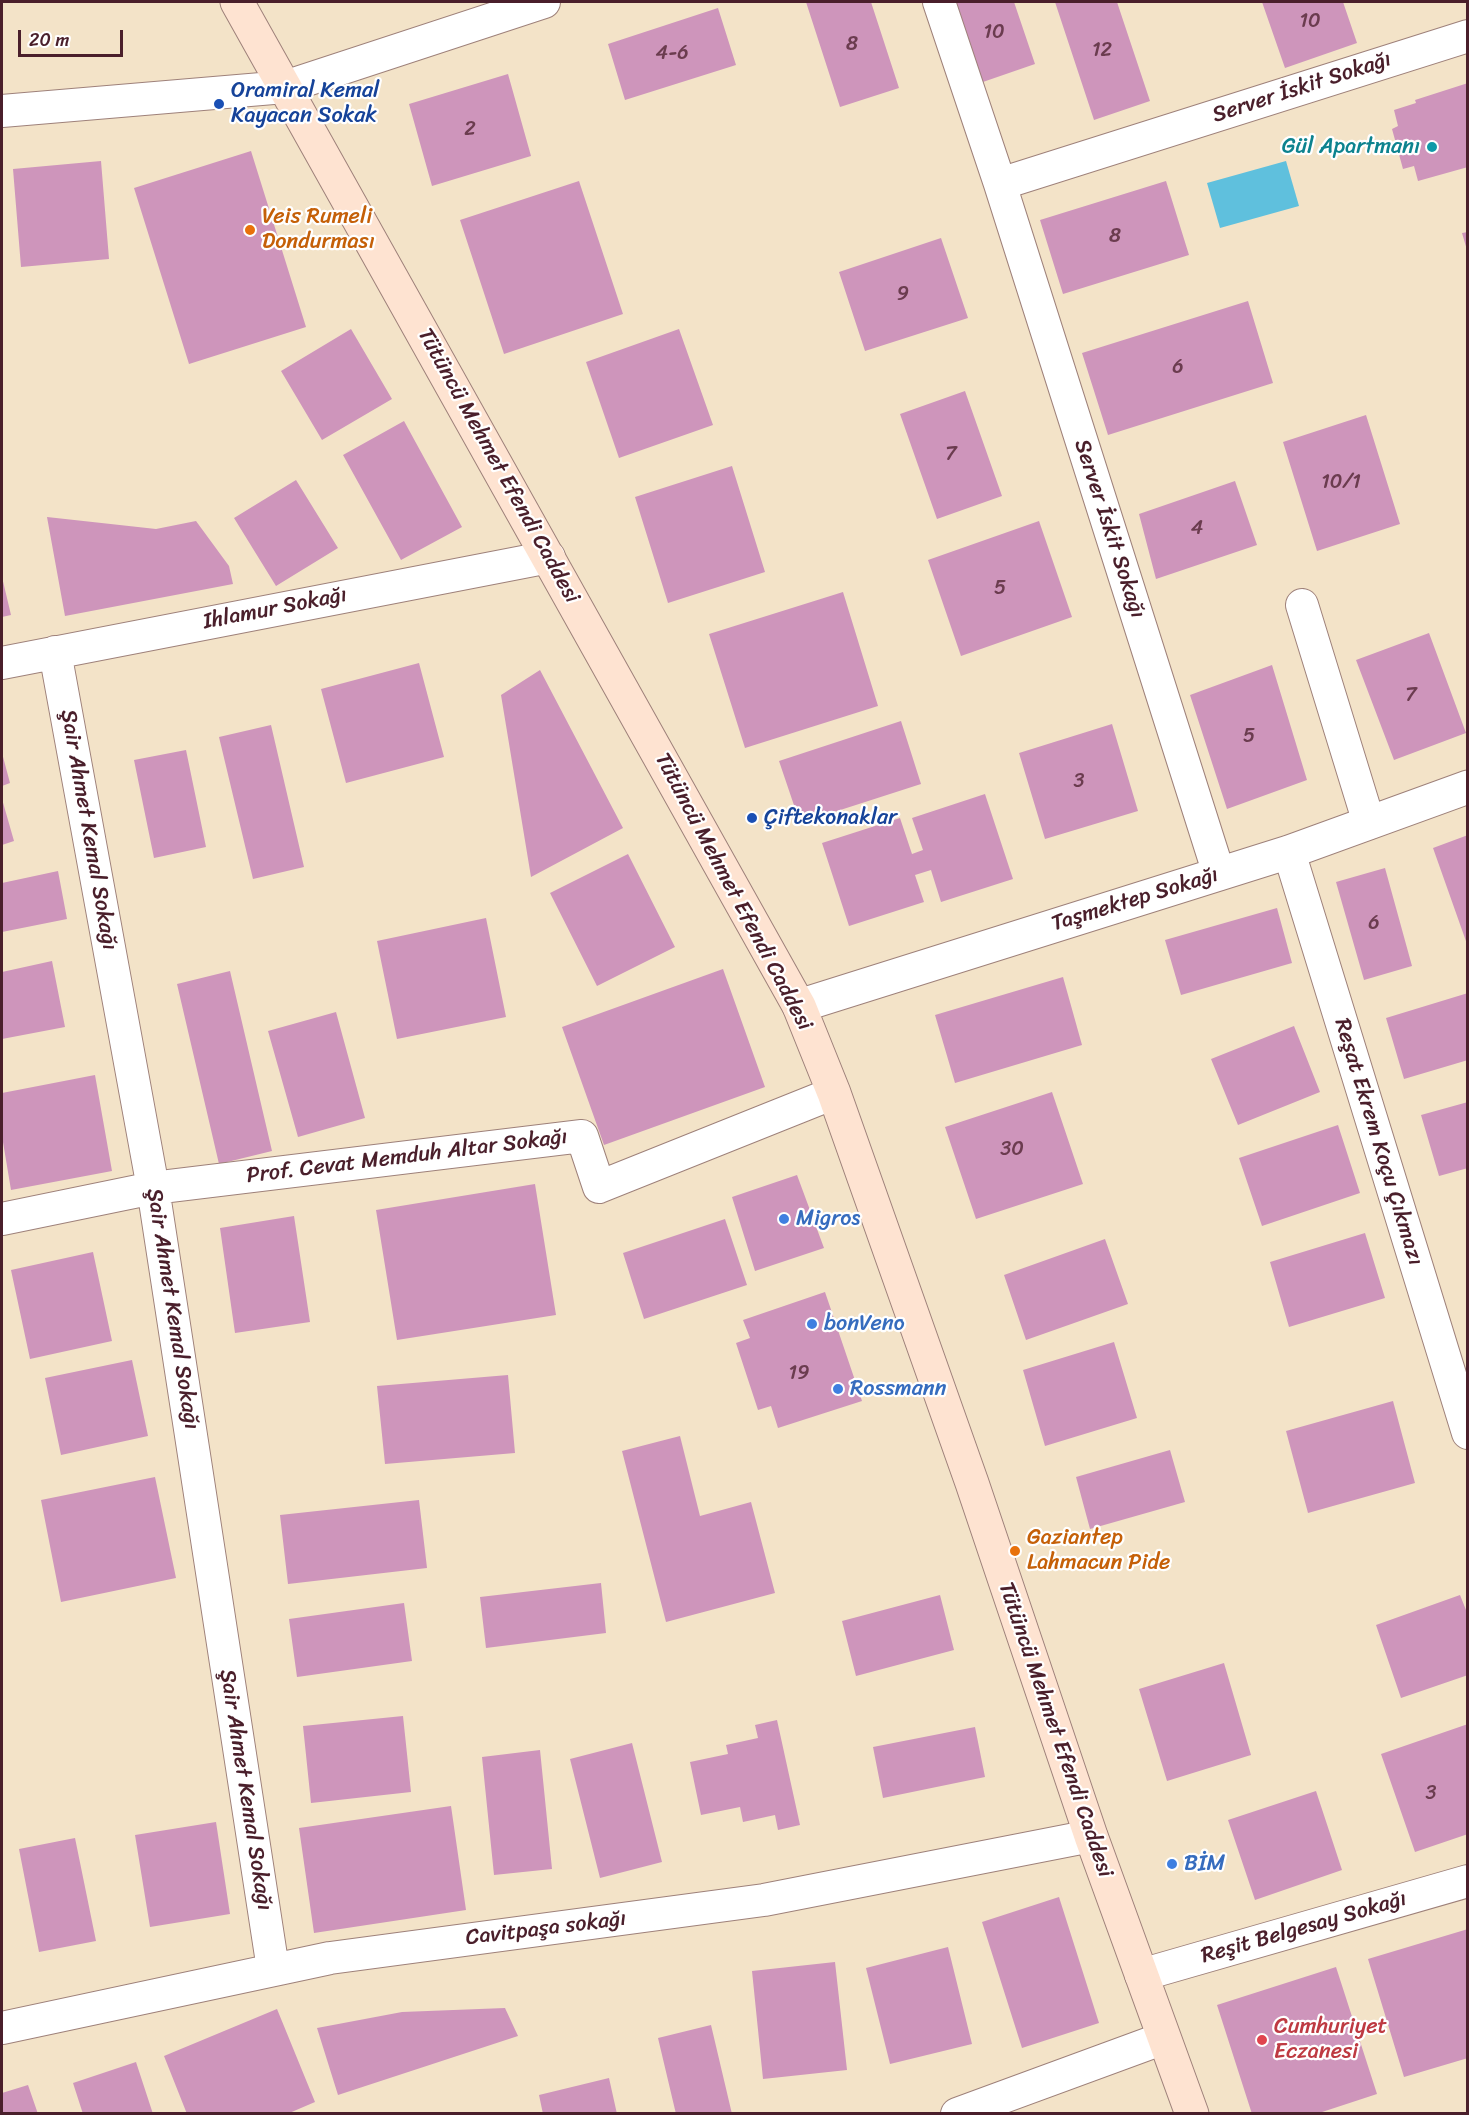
<!DOCTYPE html>
<meta charset="utf-8">
<style>
body{margin:0}
#map{position:relative;width:1469px;height:2115px;overflow:hidden;background:#f3e3c8;font-family:Sriracha,sans-serif}
canvas{display:block}
.frame{position:absolute;inset:0;border:3px solid #4a1f2b;pointer-events:none}
.scale{position:absolute;left:18px;top:30px;width:105px;height:27px;box-sizing:border-box;border:3px solid #4a1f2b;border-top:0;padding-left:8px;font-size:18px;line-height:21px;white-space:nowrap;color:#4a1f2b;-webkit-text-stroke:4px #fff;paint-order:stroke}
</style>
<div id="map">
<canvas width="1469" height="2115"></canvas>
<div class="frame"></div>
<div class="scale">20 m</div>
</div>
<script>
const ctx = document.querySelector('canvas').getContext('2d');
ctx.lineJoin = 'round';
function fill(path, color) {
  ctx.fillStyle = color;
  ctx.fill(path, 'evenodd');
}
function shape(rows) {
  const path = new Path2D();
  for (const r of rows) {
    path.moveTo(r[0], r[1]);
    for (let i = 2; i < r.length; i += 2) path.lineTo(r[i], r[i + 1]);
  }
  return path;
}
function stroke(path, color, width, dash) {
  ctx.strokeStyle = color;
  ctx.lineWidth = width;
  ctx.lineCap = dash ? 'butt' : 'round';
  ctx.setLineDash(dash || []);
  ctx.stroke(path);
}
function write(font, color, halo, rows, align = 'center') {
  ctx.font = font + ' Sriracha,sans-serif';
  ctx.lineWidth = 4.5;
  ctx.setLineDash([]);
  ctx.textBaseline = 'middle';
  ctx.strokeStyle = halo;
  ctx.fillStyle = color;
  for (const [text, x, y, turn = 0] of rows) {
    ctx.save();
    ctx.translate(x, y);
    ctx.rotate((+turn || 0) * Math.PI / 180);
    ctx.textAlign = isNaN(turn) ? turn : align;
    if (halo) ctx.strokeText(text, 0, 0);
    ctx.fillText(text, 0, 0);
    ctx.restore();
  }
}
const water = shape([
 [1286,161,1299,206,1220,228,1207,183]
]);
const building = shape([
 [806,2,871,2,899,88,840,107],
 [953,2,1014,2,1035,64,980,83],
 [1055,2,1117,2,1150,101,1094,120],
 [1262,2,1343,2,1357,43,1285,68],
 [718,8,736,65,625,100,608,44],
 [508,74,531,156,432,186,409,104],
 [1468,83,1468,167,1418,181,1414,166,1403,169,1392,129,1398,126,1394,110,1416,103,1415,100],
 [251,151,306,327,189,364,134,188],
 [101,161,109,259,21,267,13,169],
 [579,181,623,314,504,354,460,220],
 [1166,181,1189,255,1063,294,1040,220],
 [1468,232,1468,250,1467,250,1462,233],
 [941,238,968,318,865,351,839,272],
 [1248,301,1273,383,1108,435,1082,353],
 [351,329,392,399,322,440,281,371],
 [679,329,713,425,619,458,586,362],
 [965,391,1002,496,937,519,900,414],
 [1366,415,1400,524,1317,551,1283,442],
 [404,421,462,527,401,560,343,455],
 [732,466,765,572,668,603,635,497],
 [296,480,338,548,276,586,234,518],
 [1235,481,1257,545,1156,579,1139,514],
 [47,517,156,529,196,521,229,566,233,584,65,616],
 [1039,521,1072,617,961,656,928,560],
 [2,577,11,615,2,617],
 [843,592,878,706,745,748,709,634],
 [1429,633,1466,733,1394,760,1356,660],
 [419,663,444,757,346,783,321,689],
 [1272,665,1307,780,1227,809,1190,695],
 [540,670,623,828,531,877,501,695],
 [901,721,921,784,800,823,779,761],
 [1112,724,1138,811,1045,839,1019,753],
 [271,725,304,867,253,879,219,737],
 [186,750,206,847,154,858,134,760],
 [2,753,10,783,2,786],
 [985,794,1013,879,941,902,931,870,915,875,924,902,849,926,822,843,900,818,912,854,923,850,912,818],
 [2,799,14,841,2,845],
 [1468,835,1468,944,1467,944,1433,848],
 [628,854,675,947,597,986,550,893],
 [1385,868,1412,966,1364,980,1336,882],
 [58,871,67,919,2,932,2,883],
 [1277,908,1292,963,1181,995,1165,940],
 [486,918,506,1017,397,1039,377,941],
 [52,961,65,1027,2,1039,2,972],
 [723,969,765,1087,604,1145,562,1027],
 [230,971,272,1151,219,1164,177,984],
 [1063,977,1082,1045,955,1083,935,1015],
 [1468,993,1468,1060,1404,1079,1386,1018],
 [336,1012,365,1118,298,1137,268,1031],
 [1294,1026,1320,1092,1238,1125,1211,1059],
 [95,1075,112,1171,11,1190,2,1136,2,1093],
 [1052,1092,1083,1184,976,1219,945,1127],
 [1468,1102,1468,1168,1439,1176,1421,1115],
 [1338,1125,1360,1193,1262,1226,1239,1158],
 [797,1175,824,1248,755,1271,732,1197],
 [535,1184,556,1315,397,1340,376,1210],
 [294,1216,310,1322,235,1333,220,1228],
 [725,1219,747,1285,644,1319,623,1253],
 [1365,1233,1385,1298,1289,1327,1270,1262],
 [1105,1239,1128,1304,1026,1340,1004,1275],
 [93,1252,112,1341,30,1359,11,1270],
 [825,1292,862,1401,778,1428,771,1406,758,1410,736,1343,750,1338,743,1320],
 [1114,1342,1137,1418,1045,1446,1023,1370],
 [132,1360,148,1436,61,1455,45,1378],
 [508,1375,515,1453,385,1464,377,1386],
 [1393,1401,1415,1483,1308,1513,1286,1431],
 [680,1436,700,1516,751,1502,775,1593,666,1622,622,1451],
 [1170,1450,1185,1502,1090,1529,1076,1477],
 [155,1477,176,1578,61,1602,41,1500],
 [419,1500,427,1568,288,1584,280,1515],
 [601,1583,606,1633,486,1648,480,1597],
 [940,1595,954,1650,856,1676,842,1621],
 [1460,1595,1468,1615,1468,1675,1401,1698,1376,1625],
 [404,1603,412,1661,297,1677,289,1619],
 [1224,1663,1251,1755,1167,1781,1139,1689],
 [403,1716,411,1792,311,1803,303,1726],
 [777,1720,800,1825,778,1830,775,1815,743,1822,740,1807,701,1815,690,1762,728,1754,726,1745,758,1738,755,1725],
 [1468,1724,1468,1834,1415,1852,1381,1754],
 [975,1727,985,1777,883,1798,873,1747],
 [632,1743,662,1862,600,1878,570,1759],
 [540,1750,552,1869,494,1875,482,1757],
 [1316,1791,1342,1870,1255,1900,1228,1820],
 [451,1806,466,1910,314,1933,299,1828],
 [216,1822,230,1914,150,1927,135,1835],
 [75,1838,96,1941,39,1952,19,1849],
 [1059,1897,1099,2023,1022,2048,982,1922],
 [1468,1929,1468,2058,1404,2077,1368,1959],
 [948,1947,972,2044,890,2064,866,1968],
 [835,1962,847,2070,763,2079,752,1971],
 [1336,1967,1377,2094,1316,2114,1252,2114,1217,2005],
 [505,2008,518,2036,338,2095,317,2028,402,2012],
 [277,2009,315,2102,287,2114,187,2114,164,2056],
 [711,2025,732,2114,676,2114,658,2038],
 [136,2062,153,2114,83,2114,73,2083],
 [609,2078,617,2114,543,2114,539,2095],
 [28,2085,38,2114,2,2114,2,2093]
]);
const minor = shape([
 [939,2,1000,184,1219,874],
 [2,111,285,87,544,2],
 [1000,184,1468,36],
 [1302,605,1369,823],
 [55,652,153,1188,273,1969],
 [2,663,549,557],
 [1289,852,1468,1433],
 [2,1219,153,1188,582,1136,599,1187,834,1093],
 [1141,1975,1468,1881],
 [2,2028,330,1958,764,1900,1091,1836],
 [957,2114,1164,2038]
]);
const tertiary = shape([
 [799,1006,1289,852,1468,787]
]);
const secondary = shape([
 [237,2,799,1006,834,1093,972,1483,1091,1836,1192,2114]
]);
const markers = [
 [219,104,6,"#1a4fb4"],
 [1432,147,6,"#0f9aa8"],
 [250,230,6,"#e8710a"],
 [752,818,6,"#1a4fb4"],
 [784,1219,6,"#3f7fe0"],
 [812,1324,6,"#3f7fe0"],
 [838,1389,6,"#3f7fe0"],
 [1015,1551,6,"#e8710a"],
 [1172,1864,6,"#3f7fe0"],
 [1262,2040,6,"#e0444e"]
];
const numberNames = [
 ["10",1310,22],
 ["10",994,33],
 ["8",852,45],
 ["12",1102,51],
 ["4-6",672,54],
 ["2",470,130],
 ["8",1115,237],
 ["9",903,295],
 ["6",1178,368],
 ["7",951,455],
 ["10/1",1341,483],
 ["4",1197,529],
 ["5",1000,589],
 ["7",1411,696],
 ["5",1249,737],
 ["3",1079,782],
 ["6",1374,924],
 ["30",1012,1150],
 ["19",799,1374],
 ["3",1431,1794]
];
const streetNames = [
 ["Server İskit Sokağı",1302,88,-18],
 ["Tütüncü Mehmet Efendi Caddesi",498,466,61],
 ["Server İskit Sokağı",1109,529,72],
 ["Ihlamur Sokağı",275,609,-11],
 ["Şair Ahmet Kemal Sokağı",88,830,80],
 ["Tütüncü Mehmet Efendi Caddesi",733,892,62],
 ["Taşmektep Sokağı",1135,900,-17],
 ["Reşat Ekrem Koçu Çıkmazı",1378,1142,73],
 ["Prof. Cevat Memduh Altar Sokağı",407,1157,-7],
 ["Şair Ahmet Kemal Sokağı",172,1309,81],
 ["Tütüncü Mehmet Efendi Caddesi",1055,1730,71],
 ["Şair Ahmet Kemal Sokağı",245,1790,81],
 ["Reşit Belgesay Sokağı",1304,1928,-16],
 ["Cavitpaşa sokağı",546,1929,-7]
];
const transitNames = [
 ["Oramiral Kemal",231,91],
 ["Kayacan Sokak",231,116],
 ["Çiftekonaklar",764,818]
];
const cultureNames = [
 ["Gül Apartmanı",1420,147]
];
const foodNames = [
 ["Veis Rumeli",262,217],
 ["Dondurması",262,242],
 ["Gaziantep",1027,1538],
 ["Lahmacun Pide",1027,1563]
];
const shopNames = [
 ["Migros",796,1219],
 ["bonVeno",824,1324],
 ["Rossmann",850,1389],
 ["BİM",1184,1864]
];
const healthNames = [
 ["Cumhuriyet",1274,2027],
 ["Eczanesi",1274,2052]
];
fill(water, '#5fc0dd');
fill(building, '#ce95bb');
stroke(minor, '#9e817a', 34);
stroke(tertiary, '#9e817a', 35);
stroke(secondary, '#9e817a', 35);
stroke(minor, '#fff', 32);
stroke(tertiary, '#fff', 33);
stroke(secondary, '#fee3d1', 33);
for (const [x, y, r, color] of markers) {
  const dot = new Path2D();
  dot.arc(x, y, r, 0, 2 * Math.PI);
  ctx.fillStyle = color;
  ctx.fill(dot);
  stroke(dot, '#fff', 2);
}
write('20px', '#6b3c4f', null, numberNames);
write('22px', '#4a1f2b', '#fff', streetNames);
write('22px', '#164399', '#fff', transitNames, 'left');
write('22px', '#0d838f', '#fff', cultureNames, 'right');
write('22px', '#c56008', '#fff', foodNames, 'left');
write('22px', '#366cbe', '#fff', shopNames, 'left');
write('22px', '#be3a42', '#fff', healthNames, 'left');
</script>
